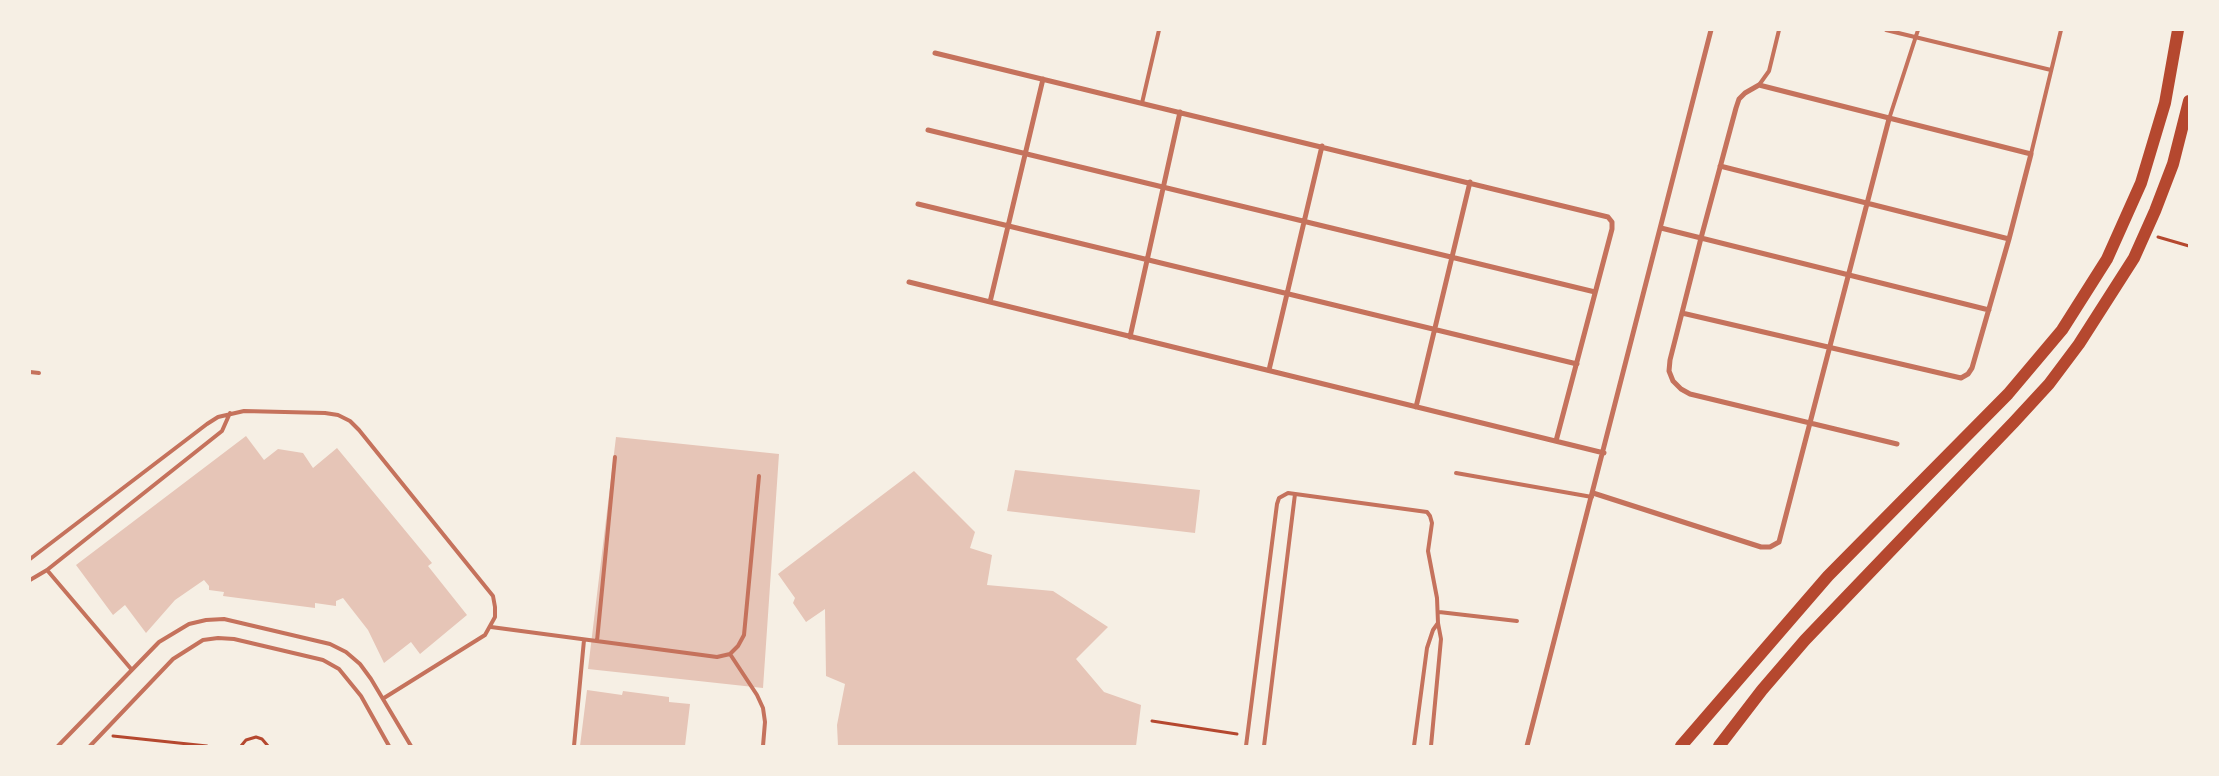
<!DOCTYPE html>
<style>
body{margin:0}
#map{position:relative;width:2219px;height:776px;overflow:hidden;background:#f6efe4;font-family:Karla,sans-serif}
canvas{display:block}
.frame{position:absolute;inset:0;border:31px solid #f6efe4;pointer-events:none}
</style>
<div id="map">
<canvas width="2219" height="776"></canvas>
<div class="frame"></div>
</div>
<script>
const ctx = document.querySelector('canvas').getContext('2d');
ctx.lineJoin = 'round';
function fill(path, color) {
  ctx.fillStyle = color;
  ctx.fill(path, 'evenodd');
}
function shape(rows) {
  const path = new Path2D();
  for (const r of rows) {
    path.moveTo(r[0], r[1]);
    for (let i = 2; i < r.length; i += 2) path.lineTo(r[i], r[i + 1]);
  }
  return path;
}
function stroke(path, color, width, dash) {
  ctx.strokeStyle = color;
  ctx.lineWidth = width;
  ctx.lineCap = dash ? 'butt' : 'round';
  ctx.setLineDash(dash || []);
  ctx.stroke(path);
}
const building = shape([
 [246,436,264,460,278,449,303,453,313,468,337,448,432,563,428,566,467,615,420,654,411,642,384,663,368,630,343,598,336,601,336,606,315,603,315,608,223,596,224,592,209,590,209,586,204,580,175,600,146,633,125,605,113,615,76,565],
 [616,437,779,454,763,688,588,669],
 [1015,470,1200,490,1195,533,1007,511],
 [914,471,975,532,970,548,992,555,987,585,1053,591,1108,627,1076,659,1104,692,1141,705,1136,746,838,746,837,725,845,684,826,676,825,609,806,622,793,603,795,598,778,574],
 [587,690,622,695,623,691,669,697,669,702,690,704,685,746,580,746]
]);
const path = shape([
 [2158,237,2189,246],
 [1152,721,1237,734],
 [113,736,207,746],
 [241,746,246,740,256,737,262,739,268,746]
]);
const service = shape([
 [1886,30,2051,70],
 [1759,85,1769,71,1779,30],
 [1142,103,1159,30],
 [1889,119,1918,30],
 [2031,154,2061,30],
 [30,372,39,373],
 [1456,473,1592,497],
 [30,559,207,424,218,417,244,411,325,413,338,415,350,421,359,430,493,596,495,607,495,617,485,635,384,698],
 [47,570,132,670],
 [30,580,47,570,222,431,230,413],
 [1439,612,1517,621],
 [491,627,717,657,730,654,738,646,744,635,759,476],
 [597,641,615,457],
 [730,654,757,695,763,708,765,722,763,746],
 [58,746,159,642,189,624,206,620,224,619,330,644,346,652,360,664,371,679,411,746],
 [90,746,173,659,203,640,218,638,234,639,323,660,339,669,361,696,389,746],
 [574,746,584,640],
 [1246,746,1277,504,1279,498,1288,493,1427,512,1430,516,1432,523,1428,551,1437,598,1438,623,1441,639,1431,746],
 [1264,746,1295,494],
 [1414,746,1427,648,1433,630,1438,623]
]);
const minor = shape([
 [935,53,1608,217,1612,222,1612,229,1556,441],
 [928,130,1595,292],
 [1720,166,2009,239],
 [918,204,1577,364],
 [1661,228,1989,310],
 [909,282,1604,453],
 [990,302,1043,79],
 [1682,313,1961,378,1968,374,1972,368,2009,239,2031,154,1759,85,1745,93,1739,99,1736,108,1701,238,1670,360,1669,371,1673,381,1681,389,1690,394,1897,444],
 [1130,337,1180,112],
 [1269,370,1322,146],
 [1416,407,1470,182],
 [1593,493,1761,547,1770,547,1779,542,1889,119],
 [1527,746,1711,30]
]);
const primary = shape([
 [1681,746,1828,576,2008,394,2062,330,2107,259,2141,183,2165,103,2178,30],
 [1719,746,1762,690,1805,640,2014,422,2049,384,2079,344,2134,258,2155,211,2173,164,2189,101]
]);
fill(building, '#e6c5b7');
stroke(path, '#b5482f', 3);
stroke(service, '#c5725c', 4);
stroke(minor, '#c5725c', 5);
stroke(primary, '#b5482f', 12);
</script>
